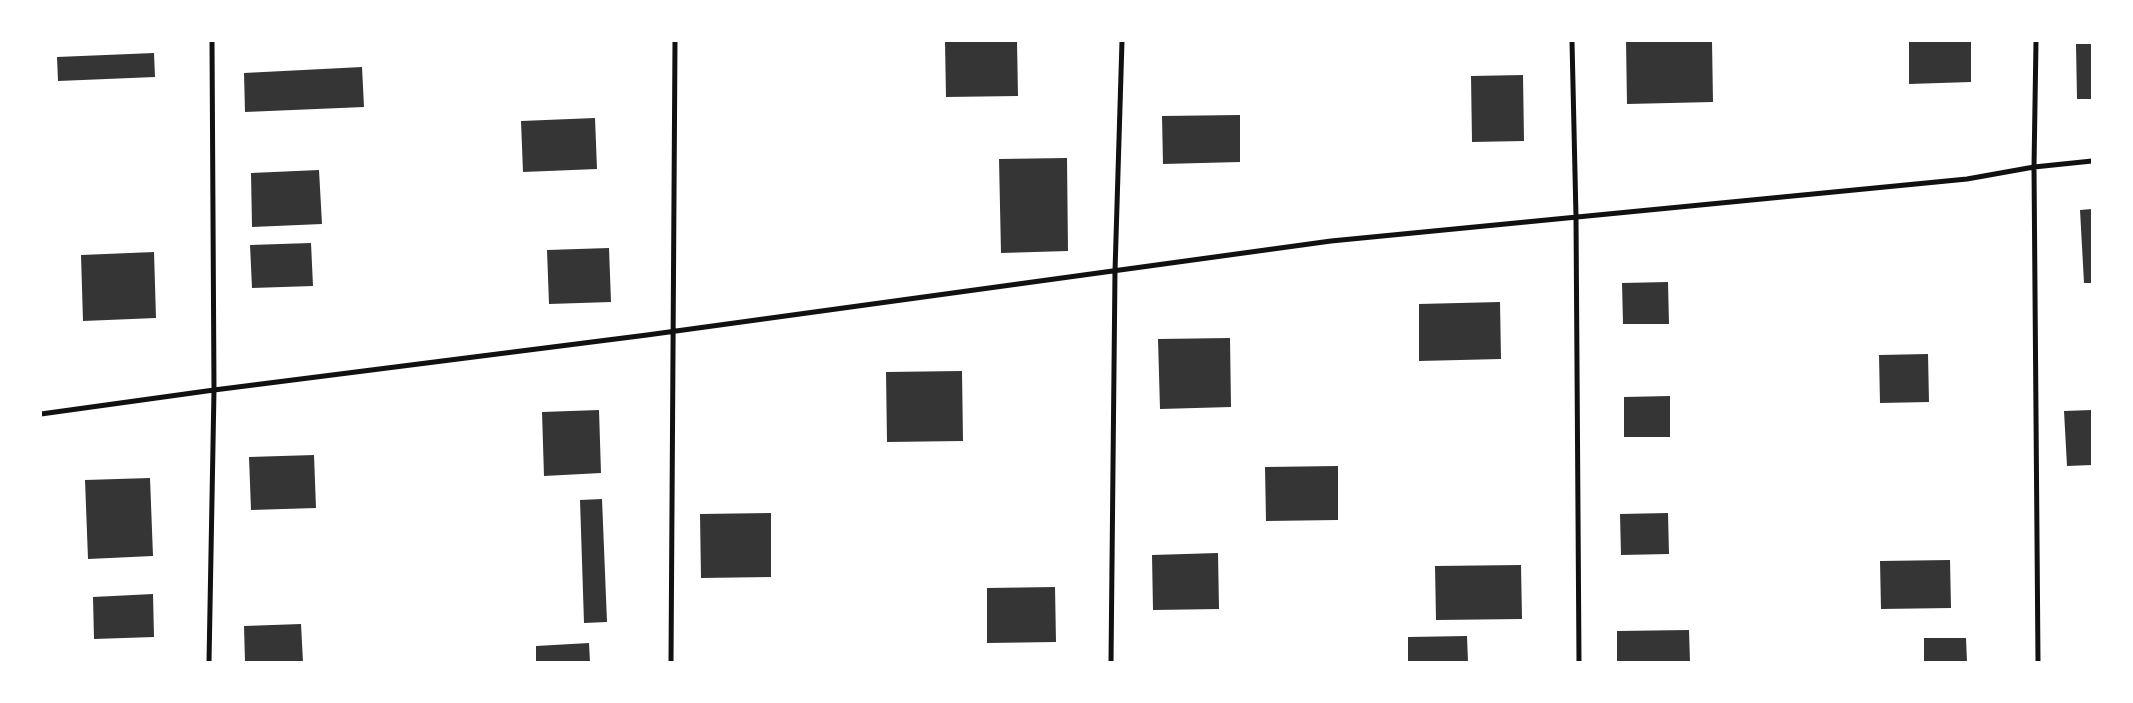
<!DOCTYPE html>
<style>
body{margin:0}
#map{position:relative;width:2133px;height:703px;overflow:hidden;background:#fff;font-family:"Fira Sans",sans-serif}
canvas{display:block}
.frame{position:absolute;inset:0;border:42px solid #fff;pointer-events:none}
</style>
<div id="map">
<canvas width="2133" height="703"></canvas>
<div class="frame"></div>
</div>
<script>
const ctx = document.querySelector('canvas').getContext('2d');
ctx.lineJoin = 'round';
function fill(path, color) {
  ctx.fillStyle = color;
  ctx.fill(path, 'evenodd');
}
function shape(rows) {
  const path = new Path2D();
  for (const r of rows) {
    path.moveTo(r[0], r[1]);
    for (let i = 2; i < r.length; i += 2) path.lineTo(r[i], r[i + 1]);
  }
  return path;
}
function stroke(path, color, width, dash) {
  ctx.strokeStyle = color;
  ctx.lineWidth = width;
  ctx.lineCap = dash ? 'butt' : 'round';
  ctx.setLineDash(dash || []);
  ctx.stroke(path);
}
const building = shape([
 [1017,41,1018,96,946,97,945,42],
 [1626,41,1712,41,1713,102,1627,104],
 [1909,41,1971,41,1971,82,1909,84],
 [2076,44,2092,44,2092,99,2077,99],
 [154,53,155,77,58,81,57,57],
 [362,67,364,107,245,112,244,73],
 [1523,75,1524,141,1472,142,1471,76],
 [1240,115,1240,162,1163,164,1162,116],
 [595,118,597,169,523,172,521,121],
 [1067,158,1068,251,1001,253,999,159],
 [319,170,322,224,252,227,251,173],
 [2092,209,2092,283,2084,283,2080,210],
 [311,243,313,286,252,288,250,245],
 [609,248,611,302,549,304,547,250],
 [154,252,156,318,83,321,81,255],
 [1668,282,1669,324,1623,324,1622,283],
 [1500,302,1501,359,1419,361,1419,304],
 [1230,338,1231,407,1160,409,1158,339],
 [1928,354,1929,402,1880,403,1879,355],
 [962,371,963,441,887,442,886,372],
 [1670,396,1670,437,1624,437,1624,397],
 [599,410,601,473,544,476,542,412],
 [2092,410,2092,465,2067,466,2064,411],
 [314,455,316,508,251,510,249,457],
 [1338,466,1338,520,1266,521,1265,467],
 [150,478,153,556,88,559,85,480],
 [602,499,607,622,584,623,580,500],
 [771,513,771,577,701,578,700,514],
 [1668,513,1669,554,1621,555,1620,514],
 [1218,553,1219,609,1153,610,1152,555],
 [1950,560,1951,608,1881,609,1880,561],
 [1521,565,1522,619,1436,620,1435,566],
 [1055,587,1056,642,987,643,987,588],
 [153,594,154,637,94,639,93,597],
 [301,624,303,662,245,662,244,626],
 [1689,630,1690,662,1617,662,1617,631],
 [1467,636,1468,662,1408,662,1408,637],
 [1924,638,1966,638,1967,662,1924,662],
 [589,643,590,662,536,662,536,646]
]);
const minor = shape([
 [1572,41,1576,217,1579,662],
 [2036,41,2034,167,2038,662],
 [41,414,214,390,647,335,1331,241,1967,179,2034,167,2092,161],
 [209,662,214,390,212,41],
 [671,662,675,41],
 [1111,662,1115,271,1122,41]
]);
fill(building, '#353535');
stroke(minor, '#111', 5);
</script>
